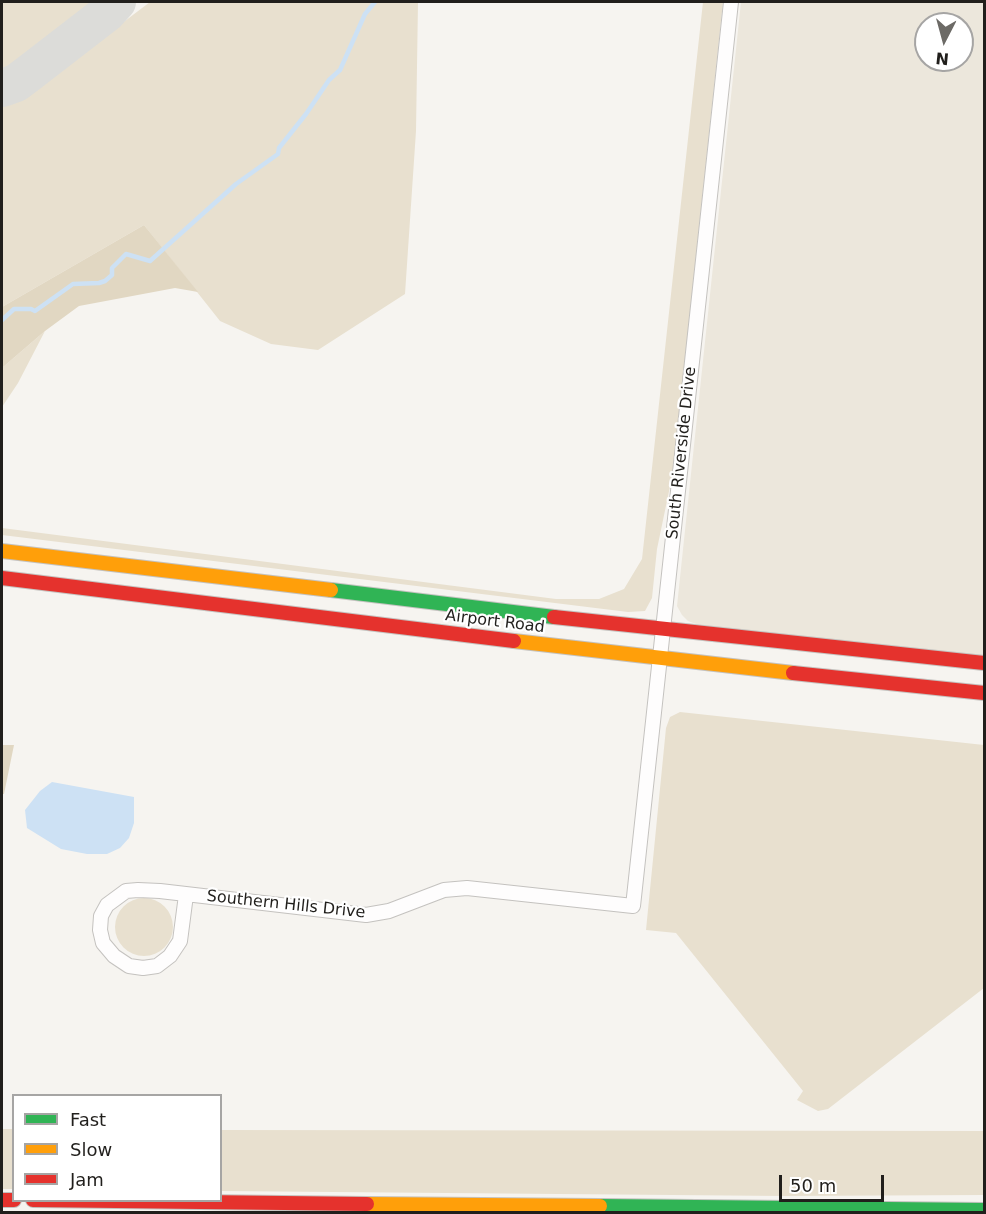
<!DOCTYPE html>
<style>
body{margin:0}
#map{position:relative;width:986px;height:1214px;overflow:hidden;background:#f6f4f0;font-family:"DejaVu Sans",sans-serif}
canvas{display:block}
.frame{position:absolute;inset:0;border:3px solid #211f1c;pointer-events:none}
.legend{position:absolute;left:12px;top:1094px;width:210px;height:108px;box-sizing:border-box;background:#fff;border:2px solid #a6a5a4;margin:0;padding:8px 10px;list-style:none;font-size:18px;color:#211f1c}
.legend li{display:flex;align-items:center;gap:12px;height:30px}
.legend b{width:30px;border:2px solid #a6a5a4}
.north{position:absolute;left:914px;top:12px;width:60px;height:60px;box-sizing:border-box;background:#fff;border:2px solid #a6a5a4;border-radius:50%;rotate:186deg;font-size:16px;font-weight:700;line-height:24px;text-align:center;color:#211f1c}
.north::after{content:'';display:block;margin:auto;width:21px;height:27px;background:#6c6a66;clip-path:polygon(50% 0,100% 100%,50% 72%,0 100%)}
.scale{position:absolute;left:779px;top:1175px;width:105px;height:27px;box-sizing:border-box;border:3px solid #211f1c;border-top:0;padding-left:8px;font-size:18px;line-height:21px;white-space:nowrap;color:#211f1c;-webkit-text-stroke:4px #fff;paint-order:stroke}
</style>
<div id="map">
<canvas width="986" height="1214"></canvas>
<div class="frame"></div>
<ul class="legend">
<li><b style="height:8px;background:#30b455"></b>Fast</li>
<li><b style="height:8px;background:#ff9f0a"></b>Slow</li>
<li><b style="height:8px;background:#e5322d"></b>Jam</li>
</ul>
<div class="north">N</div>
<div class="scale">50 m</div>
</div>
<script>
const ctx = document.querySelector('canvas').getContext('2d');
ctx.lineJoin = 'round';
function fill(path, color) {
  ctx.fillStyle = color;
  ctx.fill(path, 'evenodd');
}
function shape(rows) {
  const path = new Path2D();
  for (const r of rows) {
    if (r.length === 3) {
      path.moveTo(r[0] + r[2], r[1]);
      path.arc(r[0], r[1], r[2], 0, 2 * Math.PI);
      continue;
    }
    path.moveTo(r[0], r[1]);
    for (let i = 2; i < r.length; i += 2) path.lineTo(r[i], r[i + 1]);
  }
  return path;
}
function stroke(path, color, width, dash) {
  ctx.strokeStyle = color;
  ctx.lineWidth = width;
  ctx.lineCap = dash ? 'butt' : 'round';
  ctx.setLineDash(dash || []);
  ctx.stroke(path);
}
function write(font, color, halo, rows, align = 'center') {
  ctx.font = font + ' "DejaVu Sans",sans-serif';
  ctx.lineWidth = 4.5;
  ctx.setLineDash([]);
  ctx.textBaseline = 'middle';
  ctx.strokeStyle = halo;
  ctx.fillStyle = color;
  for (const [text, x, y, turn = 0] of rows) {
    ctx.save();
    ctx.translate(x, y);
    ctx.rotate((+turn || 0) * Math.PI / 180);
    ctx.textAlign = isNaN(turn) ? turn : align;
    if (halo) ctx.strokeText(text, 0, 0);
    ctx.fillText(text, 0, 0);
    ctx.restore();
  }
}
const built = shape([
 [741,2,984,2,984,660,696,624,688,621,682,615,677,606],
 [926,24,962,24,962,60,926,60]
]);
const green = shape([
 [2,2,101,2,12,73,2,76],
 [150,2,418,2,416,131,405,294,318,350,271,344,220,321,144,225,2,307,2,103,26,96],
 [703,2,723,2,673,472,657,549,652,598,645,611,628,612,2,535,2,528,556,599,599,599,624,589,642,559],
 [45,331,18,383,2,407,2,368],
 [680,712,984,745,984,988,828,1109,818,1111,797,1100,803,1091,676,933,646,930,666,728,670,717],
 [144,927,29],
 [2,1129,13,1129,13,1189,2,1189],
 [220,1130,984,1131,984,1195,784,1196,221,1191]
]);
const forest = shape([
 [144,225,198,292,175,288,79,306,45,331,2,368,2,307],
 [2,745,14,745,4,794,2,794]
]);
const water = shape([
 [52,782,134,797,134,823,129,838,120,848,107,854,87,854,61,849,27,828,25,810,40,791]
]);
const stream = shape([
 [2,320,14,309,31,309,35,311,73,284,99,283,105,281,112,275,112,268,126,254,150,261,236,184,278,154,279,148,306,114,329,80,340,70,365,14,375,2]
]);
const taxiway = shape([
 [2,88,16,83,28,74,107,13,117,2]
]);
const street = shape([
 [186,895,180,941,170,956,157,966,143,968,129,966,114,956,103,943,100,930,101,916,107,905,126,891,138,890,160,891,366,915,389,911,444,890,467,888,633,906,731,2]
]);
const fast = shape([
 [331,590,554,617],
 [600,1206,984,1210]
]);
const slow = shape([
 [2,551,331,590],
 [514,641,793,673],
 [367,1204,600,1206]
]);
const jam = shape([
 [2,578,514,641],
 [554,617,984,663],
 [793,673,984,693],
 [2,1200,14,1200],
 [33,1200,367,1204]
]);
const streetNames = [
 ["South Riverside Drive",682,453,-84],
 ["Airport Road",495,622,7],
 ["Southern Hills Drive",286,905,6]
];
fill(built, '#ece7dc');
fill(green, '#e8e0cf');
fill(forest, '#e1d7c2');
fill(water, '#cde1f4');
stroke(stream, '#cde1f4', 4.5);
stroke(taxiway, '#dcdcd9', 38);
stroke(street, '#c4c2bf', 16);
stroke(fast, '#c4c2bf', 16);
stroke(slow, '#c4c2bf', 16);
stroke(jam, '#c4c2bf', 16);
stroke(street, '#fefdfd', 14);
stroke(fast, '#30b455', 14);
stroke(slow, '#ff9f0a', 14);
stroke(jam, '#e5322d', 14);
write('16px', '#211f1c', '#fff', streetNames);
</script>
